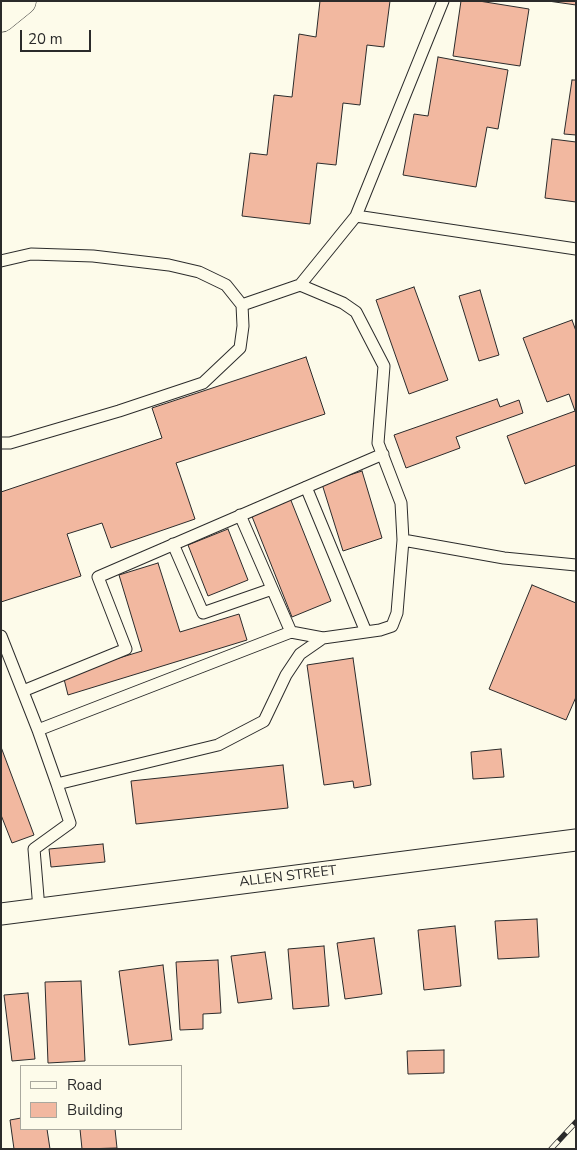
<!DOCTYPE html>
<style>
body{margin:0}
#map{position:relative;width:577px;height:1150px;overflow:hidden;background:#fdfbea;font-family:"Nunito Sans",sans-serif}
canvas{display:block}
.frame{position:absolute;inset:0;border:2px solid #2b2b2b;pointer-events:none}
.legend{position:absolute;left:20px;top:1065px;width:162px;height:65px;box-sizing:border-box;background:#fdfbea;border:1px solid #a9a89e;margin:0;padding:6px 9px;list-style:none;font-size:15px;color:#2b2b2b}
.legend li{display:flex;align-items:center;gap:10px;height:25px}
.legend b{width:25px;border:1px solid #a9a89e}
.scale{position:absolute;left:20px;top:30px;width:71px;height:22px;box-sizing:border-box;border:2px solid #2b2b2b;border-top:0;padding-left:6px;font-size:15px;line-height:18px;white-space:nowrap;color:#2b2b2b;-webkit-text-stroke:4px #fdfbea;paint-order:stroke}
</style>
<div id="map">
<canvas width="577" height="1150"></canvas>
<div class="frame"></div>
<ul class="legend">
<li><b style="height:6px;background:#fdfbea"></b>Road</li>
<li><b style="height:14px;background:#f2b8a0"></b>Building</li>
</ul>
<div class="scale">20 m</div>
</div>
<script>
const ctx = document.querySelector('canvas').getContext('2d');
ctx.lineJoin = 'round';
function fill(path, color) {
  ctx.fillStyle = color;
  ctx.fill(path, 'evenodd');
}
function shape(rows) {
  const path = new Path2D();
  for (const r of rows) {
    path.moveTo(r[0], r[1]);
    for (let i = 2; i < r.length; i += 2) path.lineTo(r[i], r[i + 1]);
  }
  return path;
}
function stroke(path, color, width, dash) {
  ctx.strokeStyle = color;
  ctx.lineWidth = width;
  ctx.lineCap = dash ? 'butt' : 'round';
  ctx.setLineDash(dash || []);
  ctx.stroke(path);
}
function write(font, color, halo, rows, align = 'center') {
  ctx.font = font + ' "Nunito Sans",sans-serif';
  ctx.lineWidth = 4;
  ctx.setLineDash([]);
  ctx.textBaseline = 'middle';
  ctx.strokeStyle = halo;
  ctx.fillStyle = color;
  for (const [text, x, y, turn = 0] of rows) {
    ctx.save();
    ctx.translate(x, y);
    ctx.rotate((+turn || 0) * Math.PI / 180);
    ctx.textAlign = isNaN(turn) ? turn : align;
    if (halo) ctx.strokeText(text, 0, 0);
    ctx.fillText(text, 0, 0);
    ctx.restore();
  }
}
const building = shape([
 [320,1,390,1,384,47,367,45,360,105,343,103,336,165,317,163,310,224,242,216,250,153,267,155,274,95,292,97,299,34,316,37,320,1],
 [461,1,479,1,529,9,520,66,453,56,461,1],
 [548,1,576,1,576,5,548,1],
 [438,57,508,70,498,129,487,127,476,187,403,175,414,114,428,116,438,57],
 [572,80,576,80,576,135,564,134,572,80],
 [552,139,576,142,576,202,545,198,552,139],
 [414,287,448,380,409,394,376,300,414,287],
 [480,290,499,355,479,361,459,296,480,290],
 [572,320,576,331,576,465,525,484,507,436,575,411,569,394,547,402,523,338,572,320],
 [306,357,325,414,176,463,195,519,111,548,102,523,67,534,81,576,1,602,1,492,162,438,152,408,306,357],
 [497,399,500,407,519,400,523,413,456,437,460,448,406,468,394,435,497,399],
 [362,471,382,538,343,551,322,484,362,471],
 [290,498,331,601,292,617,251,514,290,498],
 [228,529,248,580,208,596,188,545,228,529],
 [158,563,180,632,239,614,247,640,68,695,63,675,142,651,119,575,158,563],
 [532,585,576,603,576,697,566,720,489,689,532,585],
 [353,658,371,785,354,788,353,781,324,785,307,665,353,658],
 [1,747,34,835,12,843,1,815,1,747],
 [501,749,504,777,473,779,471,752,501,749],
 [283,765,288,808,136,824,131,781,283,765],
 [103,844,105,862,51,867,49,849,103,844],
 [537,919,539,957,498,959,495,921,537,919],
 [455,926,461,986,424,990,418,930,455,926],
 [374,938,382,994,345,999,337,943,374,938],
 [324,946,329,1006,293,1009,288,949,324,946],
 [265,952,272,999,238,1003,231,956,265,952],
 [218,960,221,1013,203,1014,203,1029,180,1030,176,962,218,960],
 [163,965,172,1040,129,1045,119,971,163,965],
 [81,981,85,1061,48,1063,45,982,81,981],
 [28,993,35,1059,12,1061,4,995,28,993],
 [444,1050,444,1073,408,1074,407,1051,444,1050],
 [21,1118,21,1129,47,1129,50,1149,14,1149,10,1120,21,1118],
 [80,1129,115,1129,117,1148,82,1149,80,1129]
]);
const lane = shape([
 [356,216,576,249],
 [1,261,31,254,93,256,169,265,199,272,226,285,242,305,243,326,240,348,203,383,119,411,10,443,1,443],
 [242,305,300,285,356,216,443,1],
 [306,487,366,632],
 [240,515,291,632],
 [403,540,504,558,576,565],
 [173,544,203,613,272,589],
 [1,636,38,730,57,784,218,745,264,721,286,675,300,654,323,638,380,630,392,626,397,613,403,540,401,503,378,443,384,366,356,312,343,303,300,285],
 [23,691,126,649,98,577,383,454],
 [38,730,291,632,323,638],
 [39,909,34,849,70,823,57,784]
]);
const street = shape([
 [1,914,576,840]
]);
const secondary = shape([
 [1,18,22,1]
]);
const rail = shape([
 [551,1149,576,1122]
]);
const streetNames = [
 ["ALLEN STREET",288,877,-7]
];
fill(building, '#f2b8a0');
stroke(building, '#2b2b2b', 1);
stroke(lane, '#2b2b2b', 13);
stroke(street, '#2b2b2b', 23);
stroke(secondary, '#2b2b2b', 29);
stroke(lane, '#fdfbea', 11);
stroke(street, '#fdfbea', 21);
stroke(secondary, '#fdfbea', 28);
stroke(rail, '#2b2b2b', 5.5);
stroke(rail, '#fdfbea', 4, [11]);
write('14px', '#2b2b2b', '#fdfbea', streetNames);
</script>
